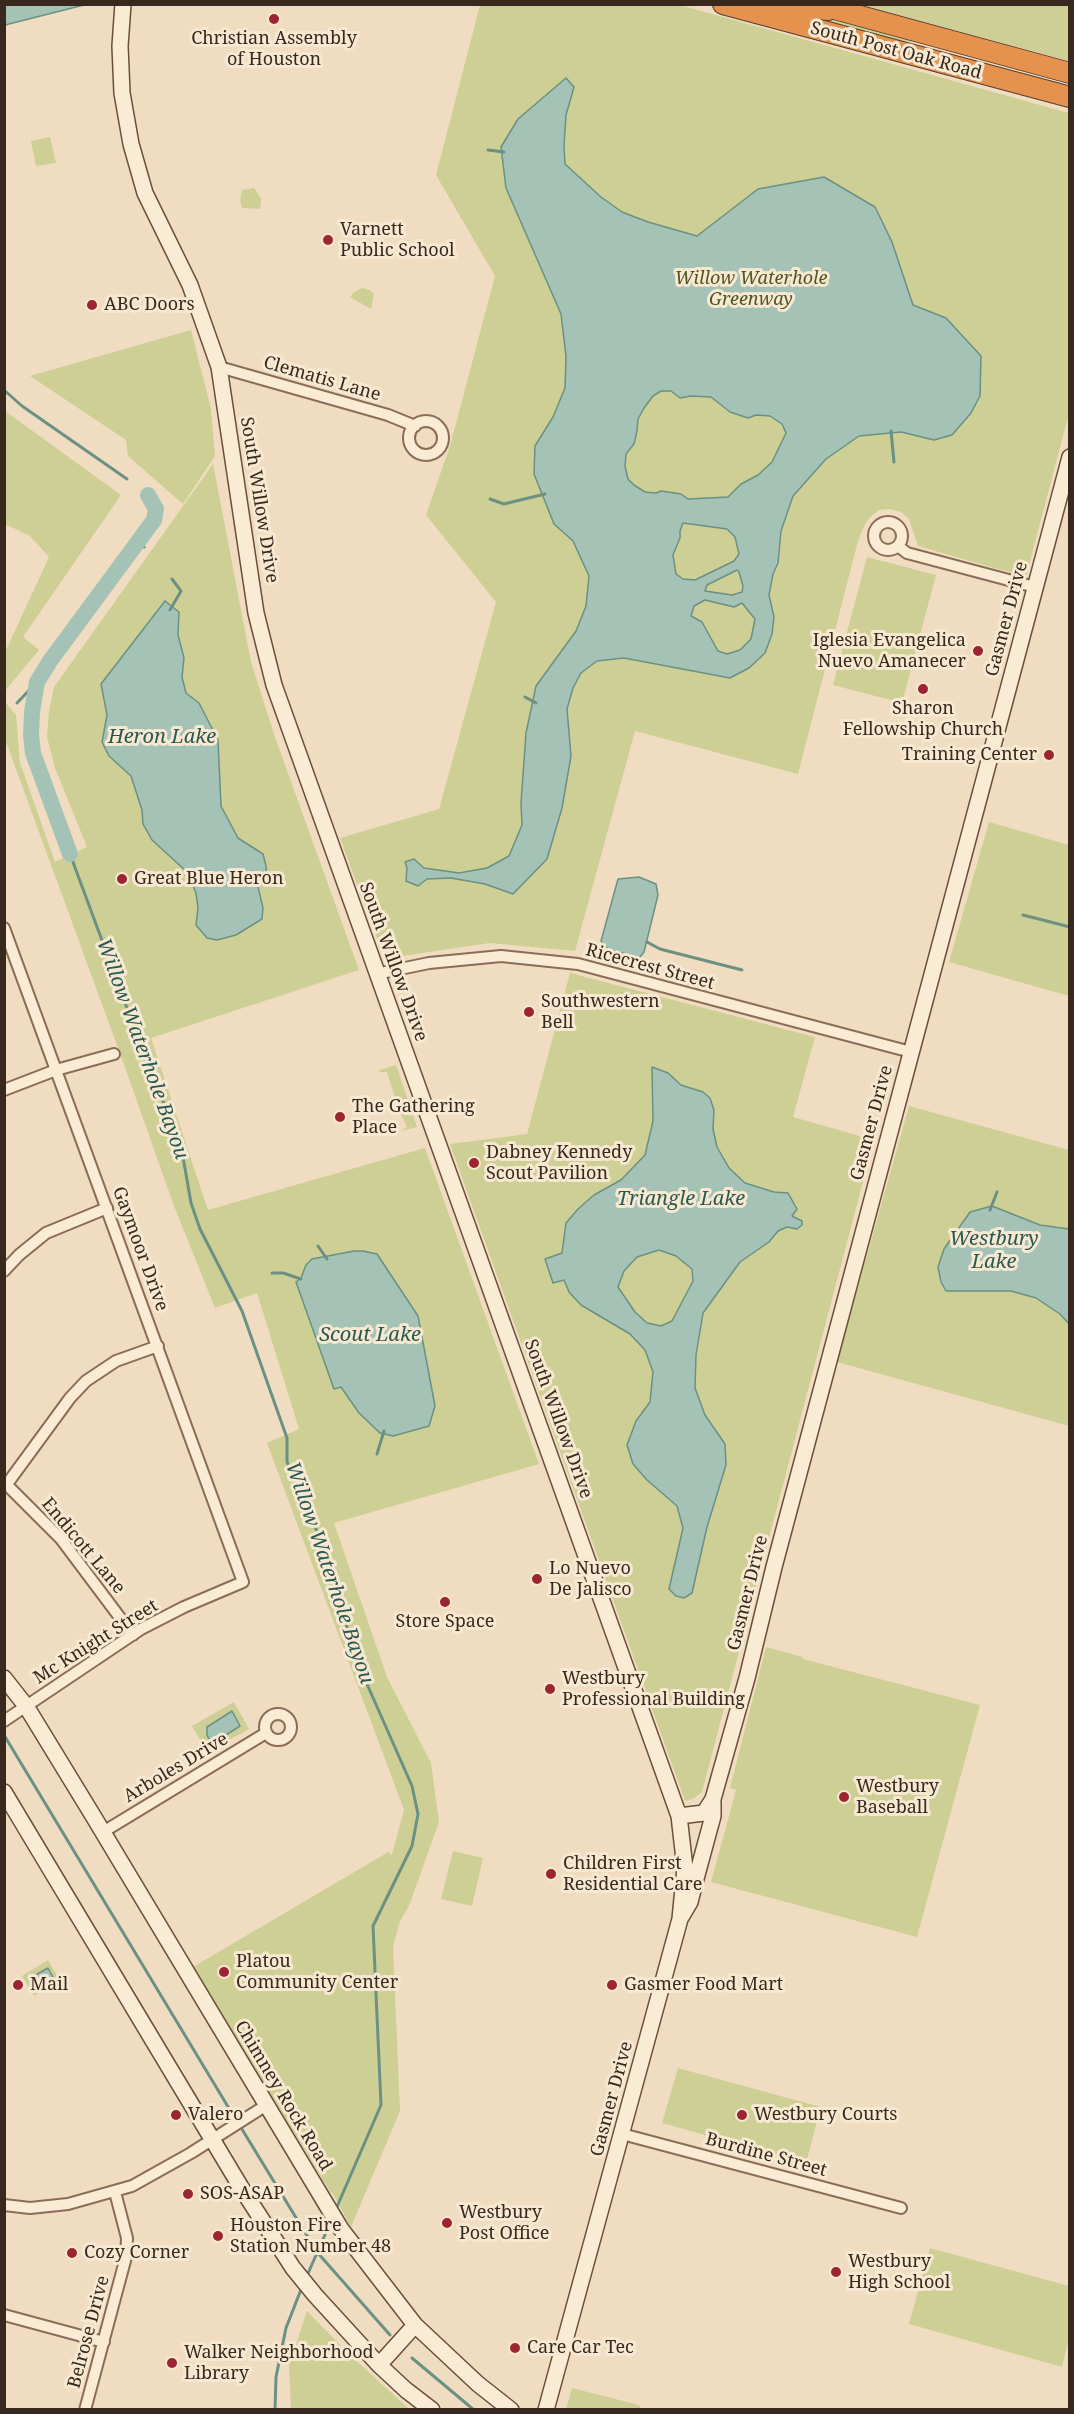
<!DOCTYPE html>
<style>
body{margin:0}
#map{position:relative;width:1074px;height:2414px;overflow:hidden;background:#f0ddc1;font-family:"Noto Serif",serif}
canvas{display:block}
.frame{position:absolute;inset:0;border:6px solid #39281d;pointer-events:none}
</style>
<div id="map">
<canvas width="1074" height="2414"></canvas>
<div class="frame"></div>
</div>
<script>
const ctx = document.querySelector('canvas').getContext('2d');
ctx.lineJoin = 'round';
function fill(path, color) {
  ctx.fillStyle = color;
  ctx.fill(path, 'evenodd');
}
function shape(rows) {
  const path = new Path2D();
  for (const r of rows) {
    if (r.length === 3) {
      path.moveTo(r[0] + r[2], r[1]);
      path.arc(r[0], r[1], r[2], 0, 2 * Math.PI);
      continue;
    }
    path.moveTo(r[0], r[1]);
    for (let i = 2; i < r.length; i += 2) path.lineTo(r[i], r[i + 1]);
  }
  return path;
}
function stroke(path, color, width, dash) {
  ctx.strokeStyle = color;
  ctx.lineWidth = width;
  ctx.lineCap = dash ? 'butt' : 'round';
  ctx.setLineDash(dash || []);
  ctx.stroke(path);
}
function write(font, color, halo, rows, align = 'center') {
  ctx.font = font + ' "Noto Serif",serif';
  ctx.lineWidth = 6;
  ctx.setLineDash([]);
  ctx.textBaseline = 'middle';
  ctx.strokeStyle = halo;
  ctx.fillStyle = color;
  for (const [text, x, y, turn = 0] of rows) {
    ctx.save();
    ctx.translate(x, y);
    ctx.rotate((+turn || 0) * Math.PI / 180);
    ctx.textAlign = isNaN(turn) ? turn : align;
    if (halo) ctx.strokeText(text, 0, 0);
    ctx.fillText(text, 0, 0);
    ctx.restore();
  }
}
const green = shape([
 [480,5,680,5,1069,113,1069,413,1026,577,918,546,909,519,901,512,890,509,879,510,870,517,864,526,858,541,798,774,635,731,575,951,490,943,395,957,382,952,340,838,439,809,496,602,426,515,450,446,495,276,436,175],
 [862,5,1069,5,1069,61],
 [808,15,833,18,913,39,912,42,870,35,807,18],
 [50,137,56,163,36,166,31,141],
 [254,188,261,199,260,209,242,208,240,200,242,190],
 [362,288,370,290,374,294,371,309,350,297,353,293],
 [191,330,211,409,215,456,183,504,128,456,126,440,30,376],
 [5,411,121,495,23,637,39,650,5,691,5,652,49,557,30,536,5,524],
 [213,464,251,662,276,740,359,970,151,1038,208,1210,425,1148,539,1464,334,1523,387,1677,431,1763,439,1822,409,1906,400,1921,393,1946,400,2111,351,2227,332,2192,331,2193,193,1967,390,1851,389,1855,392,1854,404,1810,267,1443,299,1429,257,1293,215,1308,174,1206,122,1059,5,739,5,702,16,715,20,763,55,862,87,847,55,768,47,737,49,711,54,687],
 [867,557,936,575,902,703,833,685],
 [989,822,1069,845,1069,996,949,962],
 [570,973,815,1037,793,1117,874,1140,702,1792,693,1799,685,1801,450,1144,527,1134],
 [396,1065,417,1127,401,1131,407,1127,398,1108,390,1108,397,1104,387,1072,379,1072,380,1070],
 [909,1106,1069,1150,1069,1426,837,1362],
 [766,1647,803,1657,803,1659,980,1705,917,1937,711,1882,736,1790,730,1788],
 [234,1702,249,1729,207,1752,192,1726],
 [453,1851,483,1858,472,1906,441,1899],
 [48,1960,60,1980,34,1996,22,1976],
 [678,2068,821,2107,806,2163,662,2123],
 [930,2248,1069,2286,1069,2338,1062,2367,909,2324],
 [307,2311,348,2353,409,2409,291,2409,289,2366],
 [572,2388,639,2405,641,2409,566,2409]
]);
const water = shape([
 [5,4,84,4,84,5,5,25,5,4],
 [566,78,574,87,566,115,564,146,565,164,601,197,622,212,648,222,697,236,758,189,824,177,875,207,892,242,913,305,946,318,981,356,980,396,971,413,952,435,934,440,901,432,859,436,826,459,793,496,781,531,778,563,773,574,769,595,774,617,772,634,765,653,749,668,730,678,624,658,597,661,581,673,573,688,567,709,571,756,562,808,547,859,513,894,485,884,451,878,427,879,418,886,406,881,407,868,405,862,414,859,424,868,459,873,487,868,509,856,522,825,521,803,526,733,536,686,576,631,586,606,589,576,573,541,554,524,534,474,535,446,553,417,565,388,566,356,561,314,506,188,501,147,518,119,566,78],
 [661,391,671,391,680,398,691,396,711,397,730,412,748,418,756,415,770,416,782,424,786,433,772,462,758,475,741,484,728,497,688,499,681,494,661,491,656,493,645,492,634,485,628,479,625,466,626,454,634,444,637,431,638,419,644,408,653,396,661,391],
 [683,523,727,529,735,537,739,554,734,561,695,580,683,579,676,574,673,555,680,538,680,531,683,523],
 [737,570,739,572,743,586,742,592,732,595,705,591,707,585,737,570],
 [705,600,734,607,742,603,755,619,751,639,740,650,727,654,718,651,702,622,691,616,694,606,705,600],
 [165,601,179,612,178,635,184,658,182,677,186,693,199,703,218,740,221,806,238,838,263,854,266,866,267,882,258,887,263,908,262,919,236,935,217,940,207,938,196,925,198,908,196,893,187,872,152,840,143,824,142,810,131,776,109,756,102,742,107,715,101,684,165,601],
 [639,877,656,884,658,895,644,952,640,957,609,950,601,941,618,879,639,877],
 [652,1067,668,1073,681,1085,703,1092,710,1098,714,1110,713,1129,717,1147,729,1168,745,1183,774,1192,788,1193,797,1209,792,1216,802,1221,802,1225,797,1229,787,1227,778,1231,769,1242,740,1262,703,1313,696,1355,695,1388,705,1415,725,1444,726,1465,707,1527,692,1593,684,1598,676,1596,669,1589,683,1528,677,1506,647,1480,633,1464,627,1445,636,1421,650,1402,653,1372,645,1350,630,1334,581,1305,569,1292,564,1280,553,1283,545,1259,562,1253,566,1223,578,1209,594,1195,621,1180,645,1155,653,1121,652,1067],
 [659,1250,676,1256,692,1269,693,1281,672,1321,661,1326,647,1323,635,1312,618,1287,624,1271,637,1257,659,1250],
 [992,1206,1040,1225,1069,1229,1069,1324,1060,1314,1036,1298,1011,1291,946,1291,941,1282,938,1267,944,1249,970,1212,992,1206],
 [354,1251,363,1251,377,1254,418,1316,435,1406,429,1426,393,1436,380,1433,359,1413,341,1387,334,1389,296,1282,301,1278,306,1265,312,1259,354,1251],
 [232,1711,240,1726,215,1742,209,1739,207,1735,207,1727,232,1711],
 [48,1968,54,1979,36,1989,30,1978,48,1968]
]);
const stream = shape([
 [488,150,504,152],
 [4,390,22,406,127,479],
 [891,431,894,462],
 [490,499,504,504,545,494],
 [138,542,144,547],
 [170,610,181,591,172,579],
 [525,697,536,703],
 [17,703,37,682],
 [70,854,153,1078,174,1127,183,1157,191,1203,200,1229,242,1311,287,1438,287,1462,319,1536,359,1666,412,1786,418,1814,412,1846,373,1926,381,2105,336,2209],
 [1023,915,1070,927],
 [647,942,660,949,742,970],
 [990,1210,997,1192],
 [318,1246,327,1259],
 [272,1273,283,1273,301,1279],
 [377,1454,384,1431],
 [4,1735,236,2120],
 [240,2126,317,2252,390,2335],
 [306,2278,331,2221],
 [412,2358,474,2410],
 [275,2410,276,2377,286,2328,302,2287]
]);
const river = shape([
 [70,854,33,753,31,735,32,712,37,682,50,661,154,520,156,509,148,495]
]);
const street = shape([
 [219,367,388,415,415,426],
 [426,438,17],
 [888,536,14],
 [898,546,907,553,1035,587],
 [4,928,243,1582,184,1607,141,1629,4,1721],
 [376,974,429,963,501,956,578,964,911,1052],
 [4,1090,56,1070,114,1054],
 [4,1271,19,1255,46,1233,107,1208],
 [4,1482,61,1539,133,1635],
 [7,1484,70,1398,86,1381,116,1361,158,1346],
 [278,1727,13],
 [103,1832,266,1733],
 [622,2134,901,2208],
 [4,2205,30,2208,68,2204,132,2186,191,2153,265,2106],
 [4,2315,104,2342],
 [85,2410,126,2257,127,2238,115,2192]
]);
const secondary = shape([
 [123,4,120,46,122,93,131,144,145,193,190,285,219,367,256,613,274,685,679,1816,685,1868,680,1919],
 [4,1678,26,1706,95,1819,341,2229,415,2325,478,2384,511,2410],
 [4,1792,242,2189,293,2268,315,2295,379,2365,406,2390,432,2410],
 [679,1816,704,1813,713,1799,747,1678,774,1567,1070,457],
 [379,2365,415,2325],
 [546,2410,680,1919,690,1902,694,1886,713,1816,713,1802]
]);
const highway = shape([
 [723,4,1070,97],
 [779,4,828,10],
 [816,4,1070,73]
]);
const markers = [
 [274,19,6,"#9d2431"],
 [328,240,6,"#9d2431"],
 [92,305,6,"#9d2431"],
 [978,651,6,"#9d2431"],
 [923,689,6,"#9d2431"],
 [1049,755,6,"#9d2431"],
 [122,879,6,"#9d2431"],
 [529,1012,6,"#9d2431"],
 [340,1117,6,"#9d2431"],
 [474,1163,6,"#9d2431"],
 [537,1579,6,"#9d2431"],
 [445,1602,6,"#9d2431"],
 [550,1689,6,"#9d2431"],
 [844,1797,6,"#9d2431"],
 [551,1874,6,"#9d2431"],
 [224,1972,6,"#9d2431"],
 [18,1985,6,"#9d2431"],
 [612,1985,6,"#9d2431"],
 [176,2115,6,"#9d2431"],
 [742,2115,6,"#9d2431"],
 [188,2194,6,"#9d2431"],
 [447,2223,6,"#9d2431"],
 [218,2236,6,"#9d2431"],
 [72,2253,6,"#9d2431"],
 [836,2272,6,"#9d2431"],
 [515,2348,6,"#9d2431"],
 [172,2363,6,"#9d2431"]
];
const poiNames = [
 ["Christian Assembly",274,39,"center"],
 ["of Houston",274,60,"center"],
 ["Varnett",340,230],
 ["Public School",340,251],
 ["ABC Doors",104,305],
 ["Iglesia Evangelica",966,641,"right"],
 ["Nuevo Amanecer",966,662,"right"],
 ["Sharon",923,709,"center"],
 ["Fellowship Church",923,730,"center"],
 ["Training Center",1037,755,"right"],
 ["Great Blue Heron",134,879],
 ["Southwestern",541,1002],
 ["Bell",541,1023],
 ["The Gathering",352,1107],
 ["Place",352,1128],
 ["Dabney Kennedy",486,1153],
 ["Scout Pavilion",486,1174],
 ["Lo Nuevo",549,1569],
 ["De Jalisco",549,1590],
 ["Store Space",445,1622,"center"],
 ["Westbury",562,1679],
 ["Professional Building",562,1700],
 ["Westbury",856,1787],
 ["Baseball",856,1808],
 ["Children First",563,1864],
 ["Residential Care",563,1885],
 ["Platou",236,1962],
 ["Community Center",236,1983],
 ["Mail",30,1985],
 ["Gasmer Food Mart",624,1985],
 ["Valero",188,2115],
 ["Westbury Courts",754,2115],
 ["SOS-ASAP",200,2194],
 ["Westbury",459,2213],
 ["Post Office",459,2234],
 ["Houston Fire",230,2226],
 ["Station Number 48",230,2247],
 ["Cozy Corner",84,2253],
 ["Westbury",848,2262],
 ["High School",848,2283],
 ["Care Car Tec",527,2348],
 ["Walker Neighborhood",184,2353],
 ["Library",184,2374]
];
const streetNames = [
 ["South Post Oak Road",896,51,15],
 ["Clematis Lane",322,379,16],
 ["South Willow Drive",259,500,81],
 ["Gasmer Drive",1007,619,-75],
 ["South Willow Drive",393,962,70],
 ["Ricecrest Street",650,967,15],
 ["Gasmer Drive",872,1123,-75],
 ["Gaymoor Drive",140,1249,70],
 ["South Willow Drive",558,1419,70],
 ["Endicott Lane",83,1546,50],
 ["Gasmer Drive",748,1593,-76],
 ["Mc Knight Street",96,1642,-32],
 ["Arboles Drive",176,1768,-31],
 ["Chimney Rock Road",283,2096,59],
 ["Gasmer Drive",612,2099,-75],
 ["Burdine Street",766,2155,15],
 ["Belrose Drive",89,2332,-75]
];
const parkNames = [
 ["Willow Waterhole",751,279],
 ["Greenway",751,300]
];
const waterNames = [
 ["Heron Lake",162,737],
 ["Willow Waterhole Bayou",142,1049,70],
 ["Triangle Lake",681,1199],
 ["Westbury",994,1239],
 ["Lake",994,1262],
 ["Scout Lake",370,1335],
 ["Willow Waterhole Bayou",329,1573,71]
];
fill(green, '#cecf94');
fill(water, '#a4c2b6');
stroke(water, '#6a9183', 1.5);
stroke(stream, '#6a9183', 3);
stroke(river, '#a4c2b6', 16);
stroke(street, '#8b6d57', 14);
stroke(secondary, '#6c4f3b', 18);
stroke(highway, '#583c2c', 22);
stroke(street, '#faebd4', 10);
stroke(secondary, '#faebd4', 15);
stroke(highway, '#e4924d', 20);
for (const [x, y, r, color] of markers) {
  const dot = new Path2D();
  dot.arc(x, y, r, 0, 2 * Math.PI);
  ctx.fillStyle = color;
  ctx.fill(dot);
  stroke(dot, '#f7e8d1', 2);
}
write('18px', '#39281d', '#f7e8d1', poiNames, 'left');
write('18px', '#39281d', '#f7e8d1', streetNames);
write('italic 18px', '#4f5722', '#f7e8d1', parkNames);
write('italic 20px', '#2b5a52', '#f7e8d1', waterNames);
</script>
